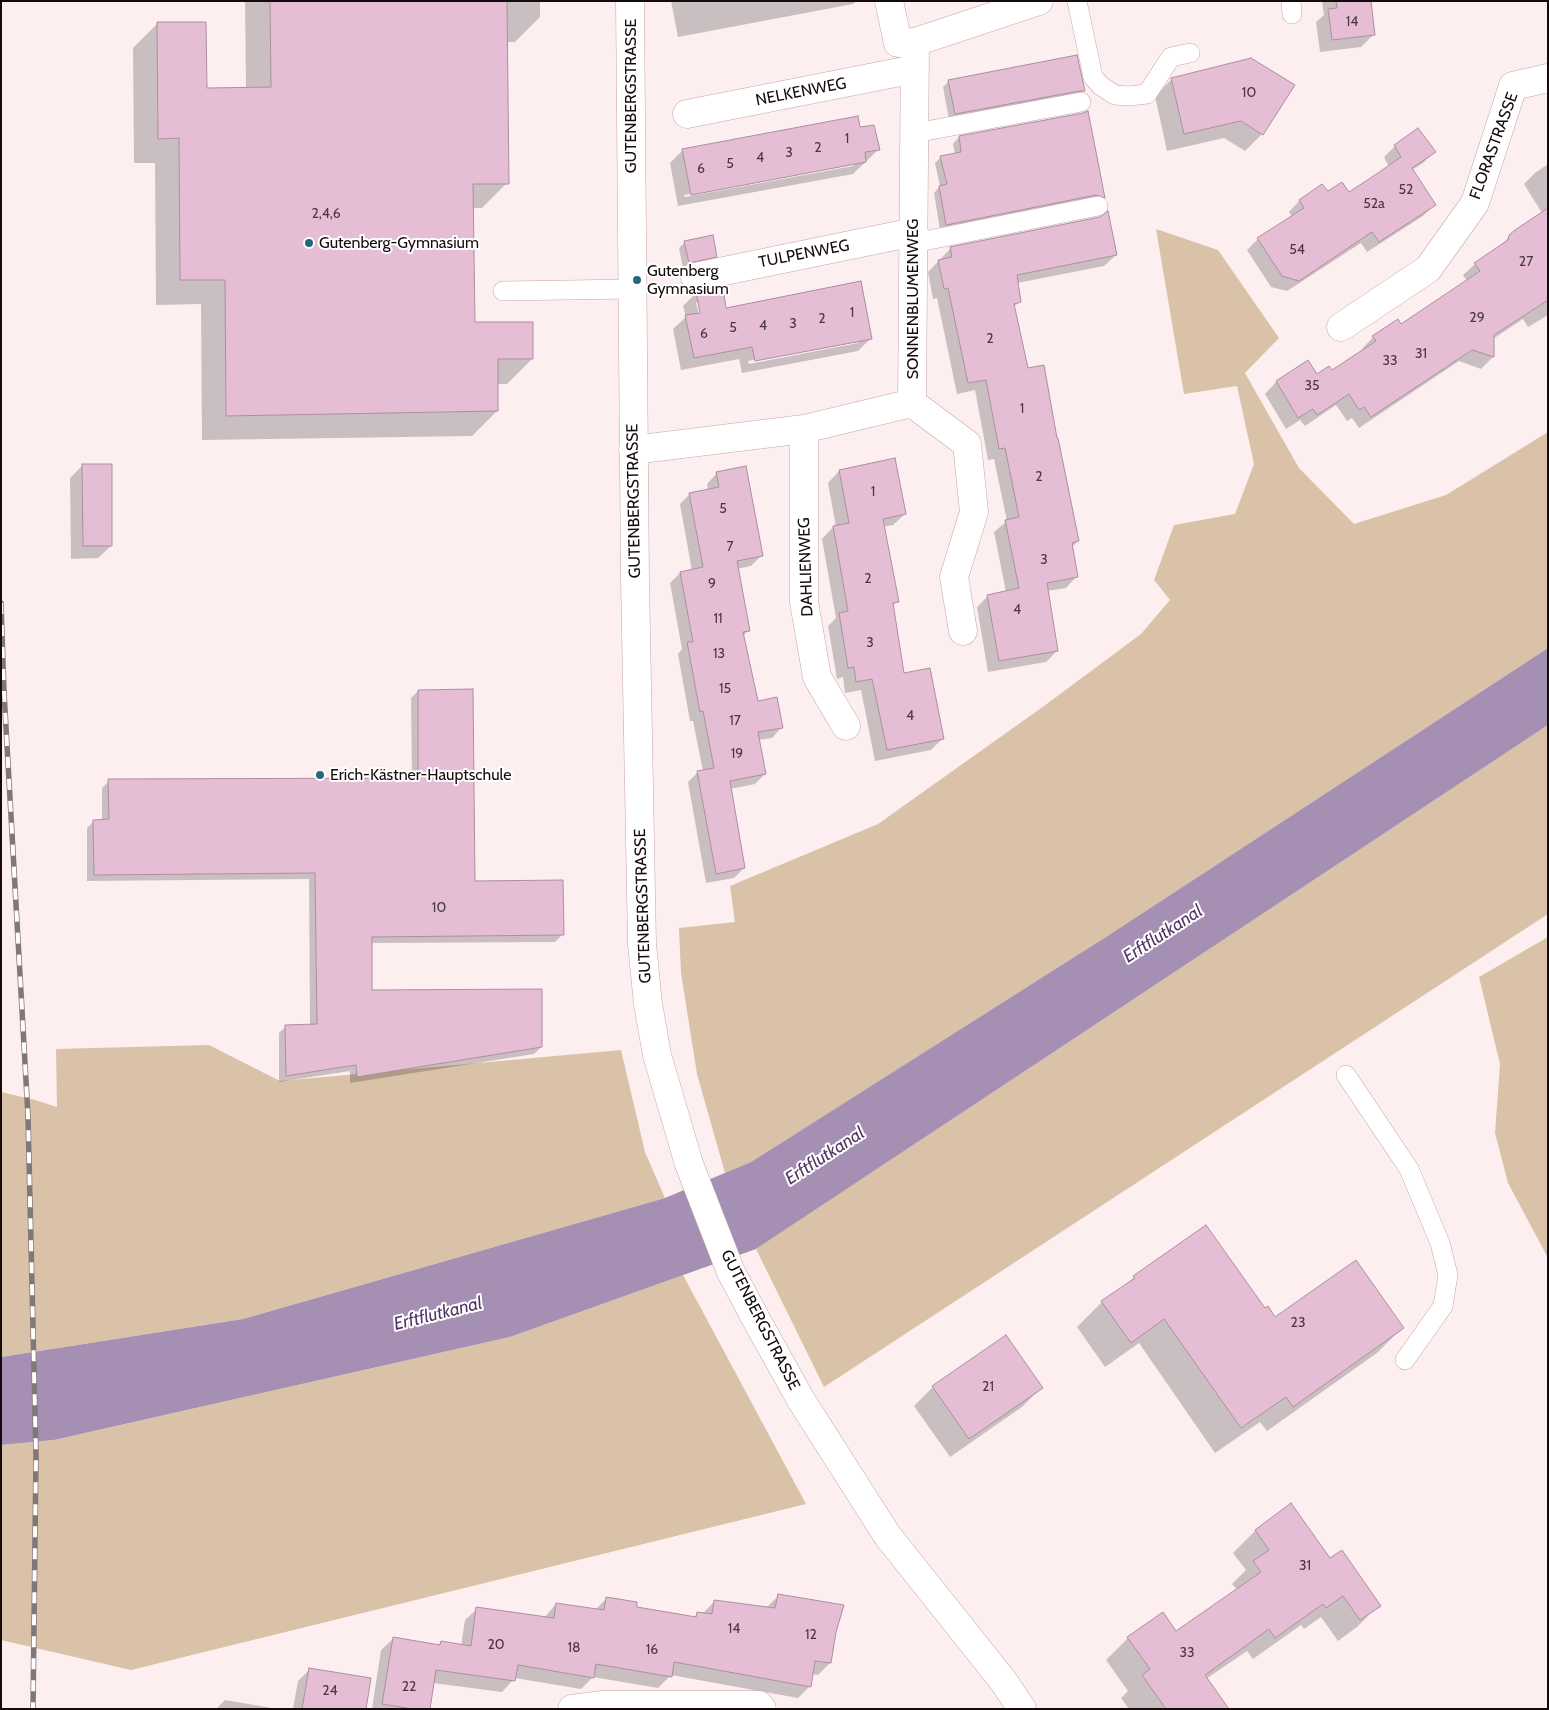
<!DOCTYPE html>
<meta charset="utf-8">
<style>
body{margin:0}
#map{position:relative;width:1549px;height:1710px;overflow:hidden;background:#fdeff0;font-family:Cabin,sans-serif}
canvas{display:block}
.frame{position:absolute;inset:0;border:2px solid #160b0c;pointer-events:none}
</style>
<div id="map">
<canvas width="1549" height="1710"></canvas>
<div class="frame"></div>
</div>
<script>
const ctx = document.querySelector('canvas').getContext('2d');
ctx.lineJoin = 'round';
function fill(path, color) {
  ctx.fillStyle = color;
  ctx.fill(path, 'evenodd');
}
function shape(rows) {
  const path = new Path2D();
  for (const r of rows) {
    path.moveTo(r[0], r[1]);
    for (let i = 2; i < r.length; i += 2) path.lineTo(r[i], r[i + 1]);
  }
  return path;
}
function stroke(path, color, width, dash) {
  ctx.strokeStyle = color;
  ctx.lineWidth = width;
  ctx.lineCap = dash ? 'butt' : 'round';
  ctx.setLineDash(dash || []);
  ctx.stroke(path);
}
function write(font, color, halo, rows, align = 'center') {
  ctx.font = font + ' Cabin,sans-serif';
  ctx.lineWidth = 4;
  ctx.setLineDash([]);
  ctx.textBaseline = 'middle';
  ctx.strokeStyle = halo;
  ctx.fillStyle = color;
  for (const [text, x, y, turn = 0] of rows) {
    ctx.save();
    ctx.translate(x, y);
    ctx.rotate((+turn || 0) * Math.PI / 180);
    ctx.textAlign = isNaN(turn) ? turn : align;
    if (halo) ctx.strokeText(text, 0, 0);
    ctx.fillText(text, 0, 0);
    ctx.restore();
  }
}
const green = shape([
 [1156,229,1218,250,1279,338,1245,373,1299,468,1354,524,1446,495,1548,432,1548,648,1109,935,751,1162,725,1173,697,1074,681,973,679,928,735,922,730,886,878,824,1044,706,1141,634,1170,600,1154,580,1174,525,1235,514,1254,464,1237,386,1184,394],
 [1548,725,1548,914,824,1387,756,1249],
 [1548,937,1548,1258,1508,1183,1495,1133,1500,1064,1479,977],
 [209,1045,280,1081,621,1050,645,1152,665,1198,243,1319,1,1357,1,1092,35,1100,57,1107,56,1049],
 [683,1275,806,1504,131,1670,1,1640,1,1445,54,1440,510,1337]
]);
const water = shape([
 [1548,648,1548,725,756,1249,510,1337,54,1440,1,1445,1,1357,243,1319,665,1198,751,1162,1109,935]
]);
const shadow = shape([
 [245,1,540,1,540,17,515,42,506,42,507,183,482,208,472,208,474,323,532,359,507,384,497,384,497,411,472,436,202,440,201,304,156,305,155,163,134,163,133,48,158,23,205,89,246,89],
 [671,1,857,1,853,4,678,37],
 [1322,1,1370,1,1374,34,1361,47,1320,52,1316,22,1324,15],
 [1076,57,1083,91,1077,97,949,120,943,87,949,81],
 [1172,79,1262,134,1245,151,1224,138,1167,151,1155,96],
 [1083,114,1104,197,1098,203,940,230,934,193,940,186,935,163,941,157,955,154,953,144,959,137],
 [859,128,878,150,853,174,678,206,670,163,683,150],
 [856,163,853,166,685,197,684,195],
 [1395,146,1434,152,1423,163,1412,170,1434,205,1423,216,1367,252,1361,243,1287,291,1271,287,1247,250,1258,239,1292,217,1289,212,1300,200,1327,193,1348,194,1389,167,1384,157],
 [1548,164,1548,315,1528,327,1523,319,1493,339,1493,357,1481,369,1459,361,1359,428,1352,418,1347,421,1336,405,1305,426,1300,420,1286,429,1265,394,1276,382,1307,362,1316,375,1331,372,1363,351,1362,349,1373,337,1401,326,1467,281,1463,275,1475,264,1498,249,1510,236,1542,213,1524,184,1535,173],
 [685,242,716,256,710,262,683,268,679,248],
 [951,248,1116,255,1104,266,1017,283,1020,301,1014,307,1027,369,1056,439,1078,541,1072,547,1077,576,1066,588,1047,591,1057,651,1046,662,988,672,977,607,988,596,1006,592,994,532,1007,521,994,459,988,460,975,390,957,394,937,298,933,299,928,272],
 [722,289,725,309,871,338,858,351,742,373,739,359,681,370,673,329,686,317,683,306,696,293],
 [696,302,699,302,703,318,700,319],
 [858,340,858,343,749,364,748,361],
 [83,465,111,546,98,558,71,559,70,478],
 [839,471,905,514,893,525,883,527,897,602,892,606,903,674,943,738,931,750,875,761,861,690,845,693,843,677,837,679,828,626,836,618,822,539,833,527,836,527,828,483],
 [717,473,761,556,751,566,737,569,749,630,743,636,757,702,782,727,772,738,758,740,765,774,755,784,730,789,744,868,734,878,706,883,688,782,698,772,703,771,693,721,690,721,678,654,682,649,670,583,680,573,692,571,680,504,690,494,708,490,707,484],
 [418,691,474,882,562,935,555,942,370,943,371,992,541,1047,534,1054,350,1083,350,1071,279,1082,279,1033,286,1026,310,1026,309,879,87,881,87,828,94,821,102,821,102,788,109,781,412,779,411,698],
 [1134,1277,1275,1318,1402,1328,1377,1353,1267,1431,1260,1422,1215,1453,1139,1343,1105,1367,1077,1327,1102,1302,1124,1287],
 [933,1387,1041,1388,1022,1407,950,1457,914,1406],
 [1255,1531,1330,1560,1379,1605,1357,1627,1338,1641,1321,1617,1304,1629,1301,1625,1253,1659,1247,1651,1206,1679,1227,1709,1129,1709,1121,1698,1128,1691,1106,1660,1128,1638,1176,1633,1237,1590,1232,1584,1246,1570,1233,1553],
 [778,1596,835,1631,830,1663,818,1675,812,1674,810,1686,798,1698,671,1675,658,1688,593,1677,581,1689,515,1678,502,1692,433,1683,429,1709,372,1709,381,1650,393,1639,437,1646,441,1642,461,1646,465,1620,477,1609,544,1618,556,1604,595,1610,607,1598,636,1608,693,1618,698,1613,702,1614,715,1601,766,1608],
 [309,1670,364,1709,293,1709,298,1681],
 [225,1700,278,1709,216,1709]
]);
const building = shape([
 [270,1,507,1,509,184,473,184,475,322,533,322,533,359,498,359,498,411,226,416,225,280,180,280,179,138,158,139,157,22,206,22,207,88,271,87,270,1],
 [1336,1,1371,1,1375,35,1332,40,1328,9,1337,8,1336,1],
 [1077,55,1085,91,1079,91,955,114,948,80,1077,55],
 [1251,58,1295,85,1263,135,1241,121,1184,134,1171,78,1251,58],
 [1088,111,1105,198,1096,195,946,225,939,186,947,184,940,156,961,152,959,136,1083,113,1088,111],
 [858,116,860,127,874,125,880,150,865,152,866,162,691,195,682,149,858,116],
 [1418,128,1436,152,1412,168,1436,205,1379,242,1372,232,1299,281,1282,276,1257,238,1304,208,1299,200,1322,184,1328,191,1342,182,1349,192,1375,175,1401,157,1394,145,1418,128],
 [1548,208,1548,300,1494,335,1494,357,1472,350,1371,417,1364,407,1359,410,1349,394,1317,415,1313,409,1298,418,1276,381,1308,360,1317,374,1329,366,1332,370,1376,341,1372,336,1398,319,1401,324,1480,271,1474,263,1508,240,1509,235,1515,230,1548,208],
 [1108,211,1117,255,1017,275,1021,302,1014,304,1028,368,1044,365,1057,438,1058,438,1079,541,1072,543,1078,577,1047,583,1058,651,999,661,987,595,1019,588,1005,520,1019,517,1005,448,999,449,986,380,968,383,948,288,944,289,938,260,952,257,950,247,1100,217,1108,211],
 [713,235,717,257,689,263,684,241,713,235],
 [861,281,872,339,755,361,752,347,694,358,685,315,700,313,696,292,723,287,726,308,861,281],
 [895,458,906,514,883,519,899,602,893,603,904,673,930,668,944,739,887,750,872,679,856,682,854,667,848,668,839,613,848,611,833,526,849,523,839,470,895,458],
 [82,464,112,464,112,546,83,546,82,464],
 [746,466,763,556,737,561,750,631,743,632,758,701,777,697,783,728,758,732,766,774,730,781,745,868,716,874,697,771,714,768,703,711,700,712,687,642,693,642,680,572,703,567,689,493,719,487,716,472,746,466],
 [473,689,475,881,563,880,564,935,372,937,372,990,542,989,542,1047,357,1077,356,1065,286,1076,285,1025,317,1024,315,873,94,875,93,820,109,819,108,779,418,778,418,690,473,689],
 [1206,1225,1265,1308,1268,1306,1275,1317,1356,1260,1404,1328,1293,1407,1286,1397,1241,1428,1164,1319,1131,1343,1101,1301,1135,1278,1133,1276,1206,1225],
 [1006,1335,1043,1388,969,1439,932,1386,1006,1335],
 [1291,1503,1330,1558,1342,1550,1381,1606,1360,1620,1343,1596,1326,1608,1323,1604,1275,1638,1269,1629,1205,1675,1229,1709,1166,1709,1142,1675,1150,1669,1127,1637,1163,1612,1176,1631,1261,1572,1253,1561,1269,1550,1255,1530,1291,1503],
 [778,1594,844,1605,836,1632,831,1663,815,1661,811,1687,674,1662,672,1677,596,1664,594,1678,518,1665,515,1681,436,1670,430,1709,413,1709,382,1704,393,1637,440,1645,441,1641,471,1646,476,1607,554,1618,556,1603,604,1610,606,1597,637,1602,637,1607,696,1617,697,1612,712,1614,714,1600,775,1608,778,1594],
 [309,1668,371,1678,366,1709,302,1709,309,1668]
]);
const lane = shape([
 [1077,1,1093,77,1101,86,1115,95,1129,96,1147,94,1171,57,1190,53],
 [1291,1,1292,14],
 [915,133,1081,102],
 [914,243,1098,206],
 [503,291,632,289],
 [1346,1075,1409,1169,1440,1243,1448,1275,1443,1306,1405,1360]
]);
const street = shape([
 [630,1,635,580,642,944,648,1004,657,1055,689,1164,731,1272,757,1321,801,1400,887,1535,1004,1682,1022,1709],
 [889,1,898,43,915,42],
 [687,114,915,69],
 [695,277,914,232],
 [1341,327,1428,269,1475,203,1513,86,1548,78],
 [912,403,967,444,974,512,954,577,963,631],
 [804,429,804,602,817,677,846,726],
 [633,450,804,429,912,403,915,42,1039,1],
 [572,1709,603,1705,759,1705,762,1709]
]);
const rail = shape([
 [1,603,4,692,28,1116,36,1455,33,1709]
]);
const markers = [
 [309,243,5,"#26657b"],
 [637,280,5,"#26657b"],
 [320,775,5,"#26657b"]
];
const numberNames = [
 ["14",1352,22],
 ["10",1249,93],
 ["1",847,139],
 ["2",818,148],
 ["3",789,153],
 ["4",760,158],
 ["5",730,164],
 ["6",701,169],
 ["52",1406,190],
 ["52a",1374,204],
 ["2,4,6",326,214],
 ["54",1297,250],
 ["27",1526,262],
 ["1",852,313],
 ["29",1477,318],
 ["2",822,319],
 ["3",793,324],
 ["4",763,326],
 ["5",733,328],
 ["6",704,334],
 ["2",990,339],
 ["31",1421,354],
 ["33",1390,361],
 ["35",1312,386],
 ["1",1022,409],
 ["2",1039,477],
 ["1",873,492],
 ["5",723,509],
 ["7",730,547],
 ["3",1044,560],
 ["2",868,579],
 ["9",712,584],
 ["4",1017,610],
 ["11",718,619],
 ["3",870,643],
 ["13",719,654],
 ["15",725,689],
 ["4",910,716],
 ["17",735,721],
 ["19",737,754],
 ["10",439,908],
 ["23",1298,1323],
 ["21",988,1387],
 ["31",1305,1566],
 ["14",734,1629],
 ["12",811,1635],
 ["20",496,1645],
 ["18",574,1648],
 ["16",652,1650],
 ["33",1187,1653],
 ["22",409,1687],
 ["24",330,1691]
];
const streetNames = [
 ["NELKENWEG",801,92,-11],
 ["GUTENBERGSTRASSE",631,96,-90],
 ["FLORASTRASSE",1494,146,-70],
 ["TULPENWEG",804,254,-11],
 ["SONNENBLUMENWEG",913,299,-90],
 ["GUTENBERGSTRASSE",634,501,-91],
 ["DAHLIENWEG",806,567,-92],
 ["GUTENBERGSTRASSE",643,906,-92],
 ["GUTENBERGSTRASSE",760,1320,63]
];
const poiNames = [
 ["Gutenberg-Gymnasium",319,243],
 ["Gutenberg",647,271],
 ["Gymnasium",647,289],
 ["Erich-Kästner-Hauptschule",330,775]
];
const waterNames = [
 ["Erftflutkanal",1163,934,-33],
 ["Erftflutkanal",825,1156,-33],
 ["Erftflutkanal",438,1314,-14]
];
fill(green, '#d9c2a8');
fill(water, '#a590b3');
fill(shadow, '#0003');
fill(building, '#e5bdd5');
stroke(building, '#aa8f9f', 1);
stroke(lane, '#c4a4a7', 20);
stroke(street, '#c4a4a7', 29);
stroke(lane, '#fff', 19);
stroke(street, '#fff', 28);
stroke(rail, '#837677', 5.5);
stroke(rail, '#fff', 4, [11]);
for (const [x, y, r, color] of markers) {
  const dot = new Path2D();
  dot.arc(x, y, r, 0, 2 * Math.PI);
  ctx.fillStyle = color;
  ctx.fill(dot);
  stroke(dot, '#fff', 2);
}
write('14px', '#4a383e', null, numberNames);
write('16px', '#160b0c', '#fff', streetNames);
write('16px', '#160b0c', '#fff', poiNames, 'left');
write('italic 18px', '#533564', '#fff', waterNames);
</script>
